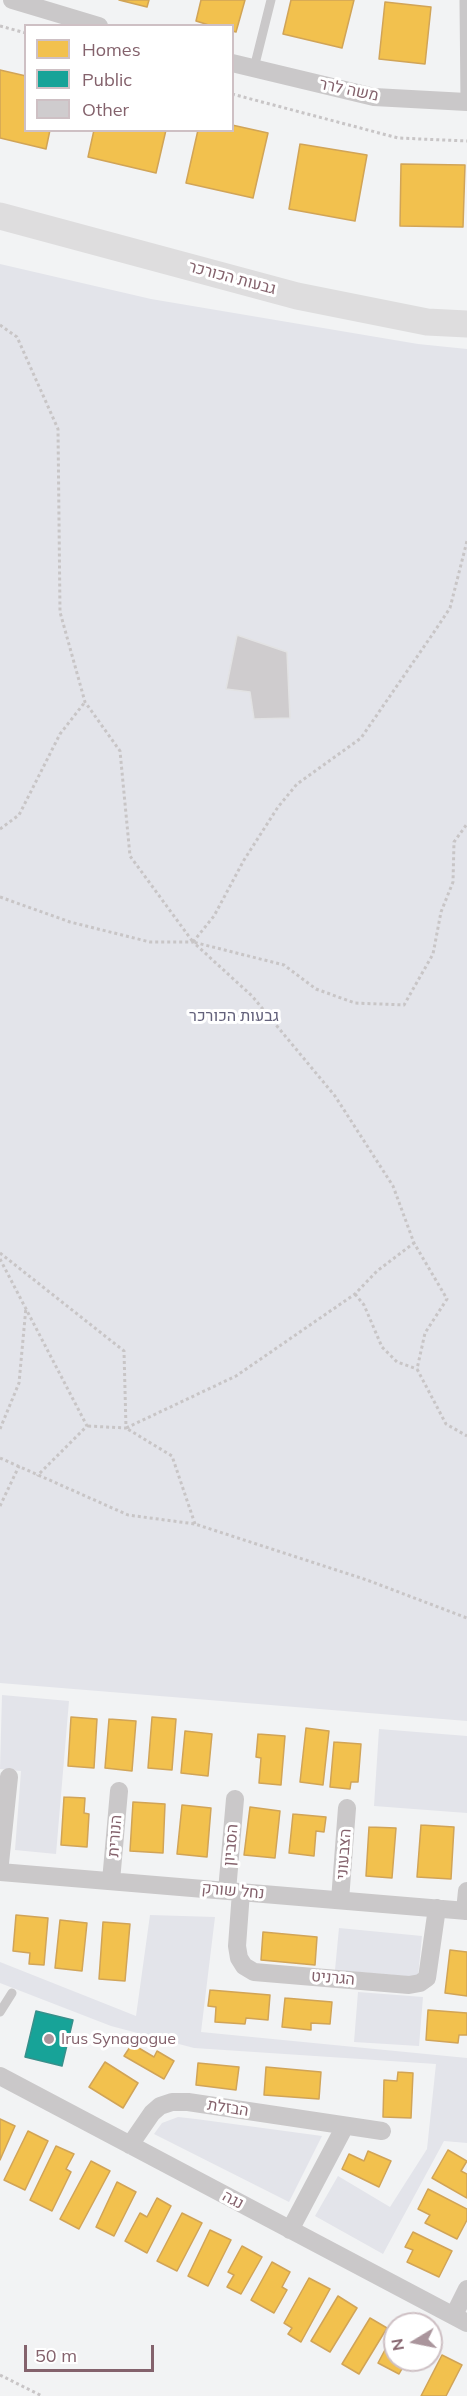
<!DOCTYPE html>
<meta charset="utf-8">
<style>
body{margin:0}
#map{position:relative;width:467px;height:2396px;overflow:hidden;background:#f2f3f4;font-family:Mulish,sans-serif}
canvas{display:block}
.legend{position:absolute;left:24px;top:24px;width:210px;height:108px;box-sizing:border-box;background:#fff;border:2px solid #cec0c4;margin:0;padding:8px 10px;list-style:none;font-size:18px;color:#84626c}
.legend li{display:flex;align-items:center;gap:12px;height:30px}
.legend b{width:30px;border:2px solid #cec0c4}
.north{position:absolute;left:383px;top:2312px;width:60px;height:60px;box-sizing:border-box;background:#fff;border:2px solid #cec0c4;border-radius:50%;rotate:260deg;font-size:16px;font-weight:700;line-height:24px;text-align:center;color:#84626c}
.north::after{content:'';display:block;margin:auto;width:21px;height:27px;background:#aa959c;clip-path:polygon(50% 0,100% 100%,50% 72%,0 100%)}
.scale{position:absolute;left:24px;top:2345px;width:130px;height:27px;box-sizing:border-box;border:3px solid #84626c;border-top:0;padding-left:8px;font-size:18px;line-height:21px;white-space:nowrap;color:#84626c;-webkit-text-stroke:4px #fff;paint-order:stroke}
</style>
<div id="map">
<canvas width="467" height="2396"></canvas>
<ul class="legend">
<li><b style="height:16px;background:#f2c14e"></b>Homes</li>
<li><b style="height:16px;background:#17a398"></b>Public</li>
<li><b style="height:16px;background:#cfccce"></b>Other</li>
</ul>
<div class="north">N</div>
<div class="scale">50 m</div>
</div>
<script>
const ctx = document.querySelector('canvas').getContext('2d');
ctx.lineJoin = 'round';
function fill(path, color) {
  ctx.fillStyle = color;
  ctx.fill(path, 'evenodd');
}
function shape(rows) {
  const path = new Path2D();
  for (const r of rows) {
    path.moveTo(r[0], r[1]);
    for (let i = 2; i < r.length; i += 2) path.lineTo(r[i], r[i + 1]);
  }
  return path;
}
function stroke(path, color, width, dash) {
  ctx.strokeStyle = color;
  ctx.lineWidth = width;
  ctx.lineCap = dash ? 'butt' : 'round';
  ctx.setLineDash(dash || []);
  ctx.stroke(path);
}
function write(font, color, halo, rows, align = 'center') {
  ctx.font = font + ' Mulish,Heebo,sans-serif';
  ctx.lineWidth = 6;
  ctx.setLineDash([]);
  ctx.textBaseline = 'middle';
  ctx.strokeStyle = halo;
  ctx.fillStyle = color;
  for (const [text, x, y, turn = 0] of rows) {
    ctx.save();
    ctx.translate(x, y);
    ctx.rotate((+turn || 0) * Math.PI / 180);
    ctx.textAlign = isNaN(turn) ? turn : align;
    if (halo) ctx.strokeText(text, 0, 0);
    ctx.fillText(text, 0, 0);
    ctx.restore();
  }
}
const green = shape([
 [0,264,151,299,418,344,467,349,467,1721,0,1683],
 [2,1695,69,1701,56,1854,15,1850,21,1771,0,1769],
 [379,1729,467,1736,467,1813,374,1806],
 [150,1915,215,1917,201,2032,467,2058,467,2143,444,2141,383,2254,315,2216,338,2176,390,2207,427,2149,436,2064,194,2048,111,2026,0,1983,0,1962,136,2016],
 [339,1928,422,1936,418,1977,335,1970],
 [358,1992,423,1997,419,2046,354,2042],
 [178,2117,196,2119,322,2136,289,2202,154,2134,162,2123]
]);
const homes = shape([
 [119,0,149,0,147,7,119,0],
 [201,0,245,0,236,32,232,31,232,26,212,26,196,21,201,0],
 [291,0,354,0,342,48,283,34,291,0],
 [385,2,431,7,425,64,379,59,385,2],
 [0,70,26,76,26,130,50,130,46,149,0,138,0,70],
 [232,125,268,133,253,198,186,183,198,130,232,130,232,125],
 [94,130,166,130,156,173,88,157,94,130],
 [300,144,367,155,355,221,289,209,300,144],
 [401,164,465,165,463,227,400,226,401,164],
 [71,1717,97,1719,94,1768,68,1766,71,1717],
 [152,1717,176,1719,172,1770,148,1768,152,1717],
 [109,1719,136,1721,132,1771,105,1768,109,1719],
 [306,1728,329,1731,323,1785,300,1782,306,1728],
 [185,1731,212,1734,208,1776,181,1773,185,1731],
 [258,1734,285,1736,281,1785,259,1783,261,1758,256,1757,258,1734],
 [334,1742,361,1744,358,1782,351,1782,350,1789,330,1787,334,1742],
 [64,1797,85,1798,84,1813,89,1814,87,1847,61,1845,64,1797],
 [133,1802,165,1804,163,1853,130,1851,133,1802],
 [182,1805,211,1808,207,1857,177,1854,182,1805],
 [250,1807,280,1811,275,1858,244,1855,250,1807],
 [293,1814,326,1817,324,1832,316,1831,314,1856,289,1853,293,1814],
 [421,1825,454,1827,451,1879,417,1877,421,1825],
 [369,1827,396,1828,392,1878,366,1876,369,1827],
 [16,1915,48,1918,44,1965,29,1964,30,1953,13,1951,16,1915],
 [60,1920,87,1923,82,1971,55,1968,60,1920],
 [103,1922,130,1924,125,1981,99,1979,103,1922],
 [263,1932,317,1937,315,1965,261,1960,263,1932],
 [450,1950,467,1952,467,1996,445,1993,450,1950],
 [210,1990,270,1995,268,2020,246,2018,245,2024,215,2022,216,2007,208,2006,210,1990],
 [285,1998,332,2002,330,2024,311,2023,311,2030,282,2027,285,1998],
 [428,2010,467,2013,467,2035,459,2035,458,2043,426,2040,428,2010],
 [132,2044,154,2057,157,2051,174,2061,164,2079,124,2056,132,2044],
 [105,2062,138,2083,123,2108,89,2087,105,2062],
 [198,2063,239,2067,236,2090,196,2085,198,2063],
 [266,2067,321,2072,319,2099,264,2095,266,2067],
 [398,2072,413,2073,411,2118,383,2117,384,2080,397,2081,398,2072],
 [0,2119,15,2126,0,2160,0,2119],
 [28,2131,48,2141,25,2190,4,2180,28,2131],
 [56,2146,74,2154,66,2169,71,2172,52,2211,30,2200,56,2146],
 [448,2150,467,2161,461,2171,467,2174,467,2198,432,2178,448,2150],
 [368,2151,391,2161,379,2187,342,2169,349,2154,364,2161,368,2151],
 [91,2161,110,2171,79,2229,60,2219,91,2161],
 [117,2182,136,2192,114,2236,96,2227,117,2182],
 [428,2189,467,2209,467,2220,457,2239,425,2223,430,2215,418,2209,428,2189],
 [157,2198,171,2206,147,2253,125,2241,140,2213,147,2217,157,2198],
 [182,2213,202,2223,177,2271,157,2261,182,2213],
 [210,2230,231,2240,208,2286,188,2276,210,2230],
 [413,2232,452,2251,439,2277,407,2262,413,2250,405,2247,413,2232],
 [242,2246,262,2257,241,2294,227,2287,234,2275,228,2272,242,2246],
 [272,2262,290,2272,282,2287,287,2290,274,2313,251,2300,272,2262],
 [309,2278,330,2289,301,2342,288,2334,292,2328,284,2323,309,2278],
 [338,2296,357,2308,330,2352,311,2341,338,2296],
 [370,2318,387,2328,359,2374,342,2364,370,2318],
 [395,2331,395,2360,407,2360,399,2374,378,2363,395,2331],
 [442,2355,462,2365,446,2396,421,2396,442,2355]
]);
const public = shape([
 [36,2011,73,2020,62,2066,25,2057,36,2011]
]);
const building = shape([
 [237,635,287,652,290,718,254,719,250,692,226,689,237,635]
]);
const path = shape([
 [0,26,26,33],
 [232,94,398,138,467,141],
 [0,325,17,337,58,429,60,612,85,702,120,751,130,856,193,942,284,965,316,989,355,1003,404,1005,433,954,441,912,453,882,454,842,467,824],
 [0,829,19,815,60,734,85,702],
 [0,897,70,922,150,942,193,942,252,996,335,1096,393,1186,414,1243,447,1299,425,1333,417,1369,446,1424,467,1436],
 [193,942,214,916,244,860,278,807,297,784,361,738,432,635,450,608,467,541],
 [0,1253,124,1351,126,1428,87,1426],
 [0,1259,87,1426,37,1476],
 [355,1294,364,1305,382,1347,397,1362,417,1369],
 [0,1429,19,1383,26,1307],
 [0,1458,128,1515,195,1524,367,1580,467,1618],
 [0,1506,19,1466],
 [195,1524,172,1456,126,1428,236,1376,355,1294,377,1271,414,1243],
 [0,2375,42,2396]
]);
const lane = shape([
 [464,1,465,102],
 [254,68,271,0],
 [0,2012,12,1993]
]);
const street = shape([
 [12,0,99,26],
 [232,63,374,97,467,102],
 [0,1863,9,1777],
 [0,1872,467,1911],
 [111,1881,119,1791],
 [227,1891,235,1799],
 [241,1892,237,1946,239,1958,244,1966,254,1972,409,1985,420,1983,427,1978,437,1908],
 [340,1900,347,1808],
 [465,1911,467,1891],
 [0,2076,467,2323],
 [130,2145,152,2113,160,2106,172,2102,188,2102,382,2131],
 [290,2230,345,2126],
 [454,2315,467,2289]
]);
const secondary = shape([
 [0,216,297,296,427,322,467,324]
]);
const markers = [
 [49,2039,6,"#aa959c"]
];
const streetNames = [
 ["משה לרר",349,90,12],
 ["גבעות הכורכר",232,278,15],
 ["הנורית",115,1836,-86],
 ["הסביון",231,1845,-85],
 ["הצבעוני",344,1854,-86],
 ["נחל שורק",233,1891,5],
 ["הגרניט",333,1978,5],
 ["הבזלת",228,2108,9],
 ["נגה",233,2200,28]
];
const parkNames = [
 ["גבעות הכורכר",234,1016]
];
const poiNames = [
 ["Irus Synagogue",61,2039]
];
fill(green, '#e3e4ea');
fill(homes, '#f2c14e');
stroke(homes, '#d1a457', 1.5);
fill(public, '#17a398');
stroke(public, '#38908b', 1.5);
fill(building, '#cfccce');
stroke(building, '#e2e2e3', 1.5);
stroke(path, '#c8c5c6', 3, [3, 3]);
stroke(lane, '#cac8c9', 9);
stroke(street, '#cac8c9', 18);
stroke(secondary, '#deddde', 27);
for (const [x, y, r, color] of markers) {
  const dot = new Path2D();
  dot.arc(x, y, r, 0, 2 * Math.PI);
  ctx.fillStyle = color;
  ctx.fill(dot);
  stroke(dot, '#fff', 2);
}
write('16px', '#84626c', '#fff', streetNames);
write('16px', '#63617b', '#fff', parkNames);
write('16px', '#84626c', '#fff', poiNames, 'left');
</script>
